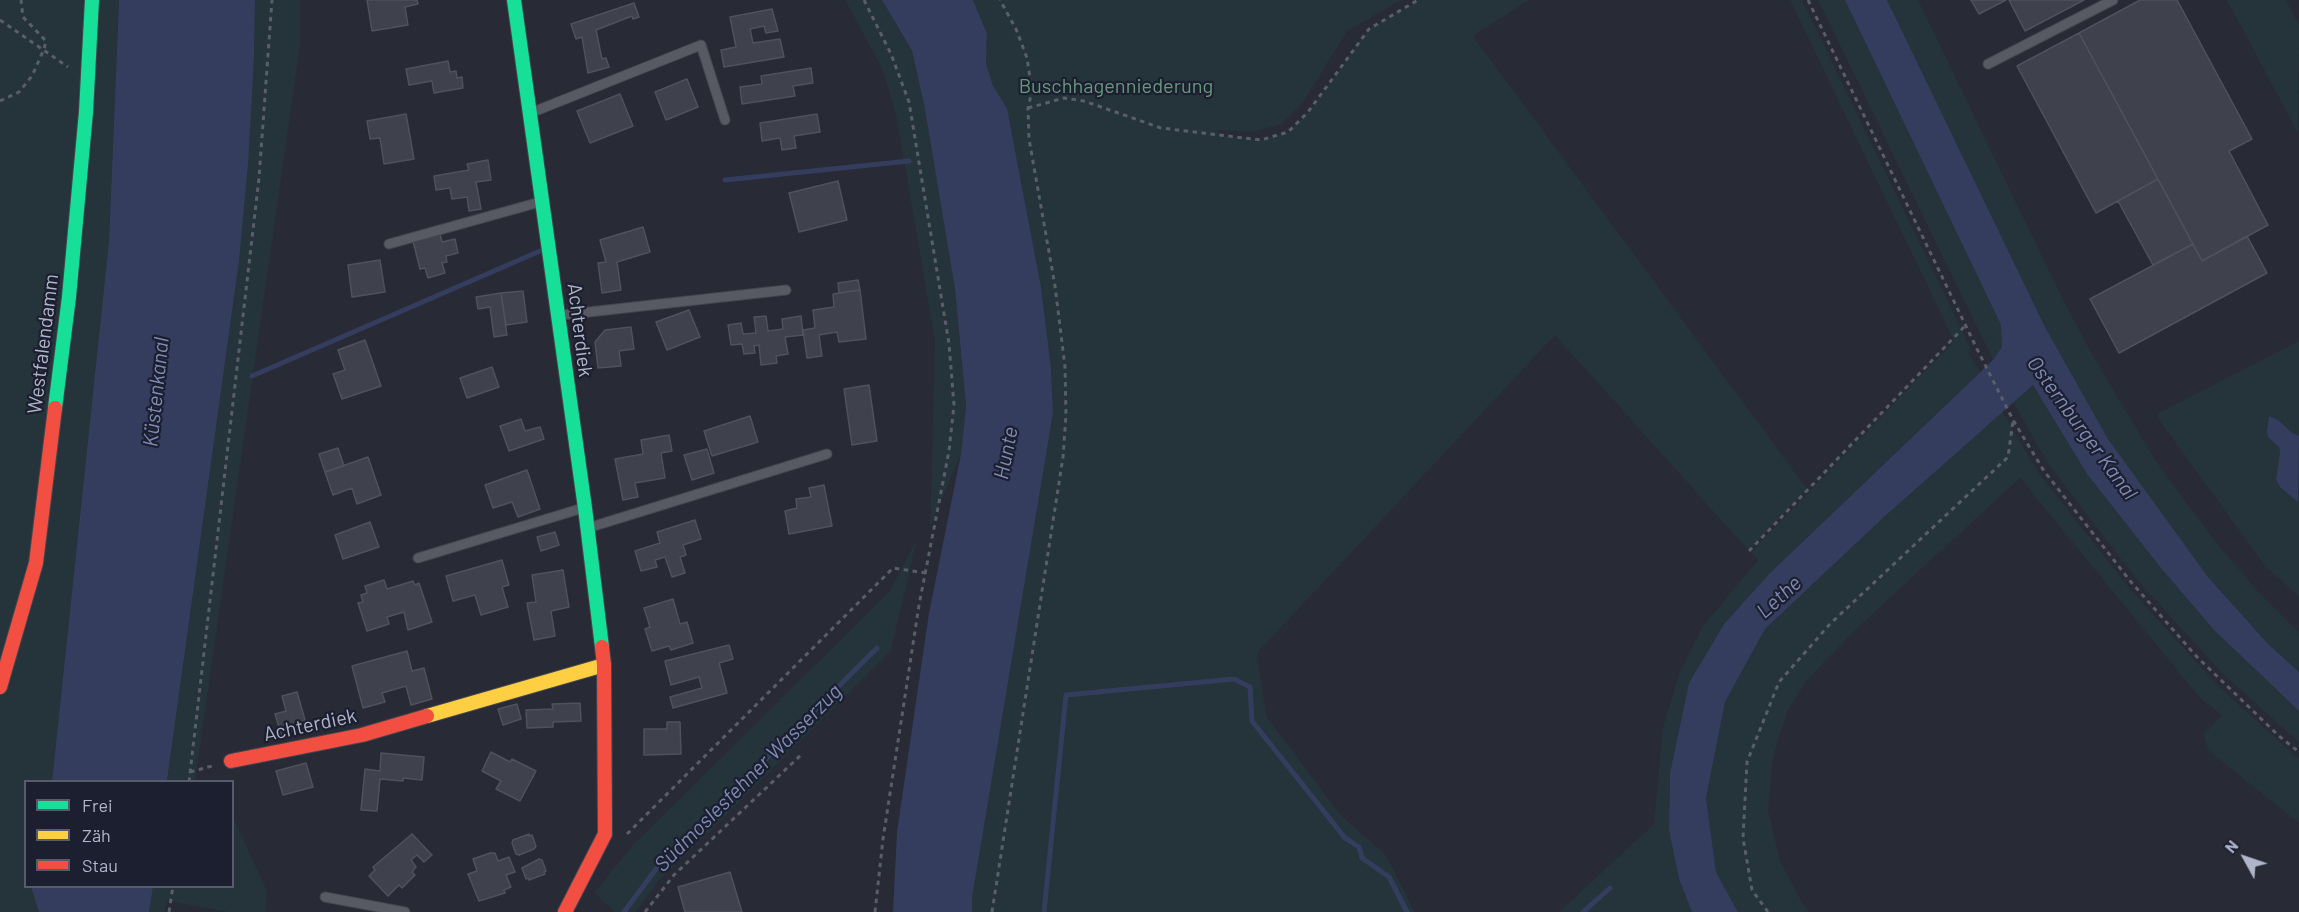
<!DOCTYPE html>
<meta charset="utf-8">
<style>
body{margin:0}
#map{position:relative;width:2299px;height:912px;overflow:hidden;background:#282a35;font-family:Barlow,sans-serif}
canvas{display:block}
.legend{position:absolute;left:24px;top:780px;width:210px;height:108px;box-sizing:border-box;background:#1b1f30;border:2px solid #575b6c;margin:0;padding:8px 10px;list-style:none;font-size:18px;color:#b0b5c7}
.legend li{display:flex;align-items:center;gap:12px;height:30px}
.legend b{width:30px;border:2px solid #575b6c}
.north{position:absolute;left:2215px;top:828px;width:60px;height:60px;-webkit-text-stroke:4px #1b1f30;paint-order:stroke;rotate:310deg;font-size:16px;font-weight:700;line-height:24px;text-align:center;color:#b0b5c7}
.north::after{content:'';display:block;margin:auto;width:21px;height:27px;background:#b0b5c7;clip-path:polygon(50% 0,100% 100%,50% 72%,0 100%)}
</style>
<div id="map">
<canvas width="2299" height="912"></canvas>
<ul class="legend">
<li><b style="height:8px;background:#16e098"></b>Frei</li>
<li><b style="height:8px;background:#ffcf43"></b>Zäh</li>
<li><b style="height:8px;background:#f24e42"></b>Stau</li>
</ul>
<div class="north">N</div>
</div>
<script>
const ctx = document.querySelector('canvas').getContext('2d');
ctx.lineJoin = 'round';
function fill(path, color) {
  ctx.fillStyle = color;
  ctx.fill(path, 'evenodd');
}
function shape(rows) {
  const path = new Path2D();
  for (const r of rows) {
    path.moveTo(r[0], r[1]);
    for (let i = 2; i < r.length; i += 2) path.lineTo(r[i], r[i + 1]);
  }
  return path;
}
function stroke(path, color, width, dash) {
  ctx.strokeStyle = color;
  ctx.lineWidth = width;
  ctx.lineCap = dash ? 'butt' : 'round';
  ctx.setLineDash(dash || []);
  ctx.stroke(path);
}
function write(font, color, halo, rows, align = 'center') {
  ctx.font = font + ' Barlow,sans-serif';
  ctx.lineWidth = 4.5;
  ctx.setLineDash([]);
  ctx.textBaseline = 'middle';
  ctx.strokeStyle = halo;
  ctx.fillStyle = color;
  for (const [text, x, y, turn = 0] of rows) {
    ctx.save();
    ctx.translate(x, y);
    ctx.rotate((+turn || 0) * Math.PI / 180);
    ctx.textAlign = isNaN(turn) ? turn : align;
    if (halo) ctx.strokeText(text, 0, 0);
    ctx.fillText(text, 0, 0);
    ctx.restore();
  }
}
const green = shape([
 [0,0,119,0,109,241,52,781,26,782,26,886,31,887,39,912,0,912],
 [255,0,300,0,300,45,195,781,167,782,239,261,254,57],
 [845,0,882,0,912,52,924,104,955,289,966,406,961,454,930,527,935,341,896,115,882,68],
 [973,0,1401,0,1347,31,1304,101,1280,125,1251,132,1218,130,1219,135,1261,140,1289,132,1309,112,1369,29,1419,0,1529,0,1473,36,1807,489,1749,551,1555,335,1257,653,1266,716,1341,816,1385,854,1415,912,972,912,972,898,1053,413,1051,368,1041,287,1007,108,993,86,986,63,987,34],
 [1790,0,1802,0,1971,349,1968,352,1980,372,1770,573,1724,624,1689,683,1670,773,1669,830,1679,879,1692,912,1559,912,1654,824,1663,727,1680,671,1703,626,1758,560,1751,552,1954,341],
 [1818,0,1845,0,2001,325,2002,347,1993,360],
 [1887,0,1918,0,2068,310,2103,373,2154,458,2187,504,2220,547,2262,596,2299,633,2299,672,2268,644,2208,577,2108,439,2045,327],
 [2227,0,2286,0,2299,25,2298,133],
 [2299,341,2299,597,2265,566,2157,417,2159,413],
 [2033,385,2087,474,2161,568,2214,630,2299,711,2299,742,2224,675,2138,581,2049,465,2013,402],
 [2002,411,2038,472,2130,589,2218,686,2299,759,2299,823,2208,750,2204,734,2222,715,2200,698,2020,478,1855,630,1807,680,1787,712,1773,757,1768,810,1780,861,1802,902,1810,912,1738,912,1716,872,1706,798,1725,702,1765,629,1884,517],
 [917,539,891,650,706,835,659,880,636,912,615,912,594,893,632,846,889,592],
 [233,817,267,891,265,912,229,912,167,901,165,912,149,912,153,887,232,886]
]);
const water = shape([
 [119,0,255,0,254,57,248,164,239,261,167,781,52,781,109,241],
 [882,0,973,0,987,34,986,63,993,86,1007,108,1041,287,1051,368,1053,413,972,898,972,912,893,912,897,832,929,613,961,454,966,406,955,289,924,104,912,51],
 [1845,0,1887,0,2045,327,2108,439,2208,577,2268,644,2299,672,2299,711,2214,630,2161,568,2087,474,2033,385,1884,517,1765,629,1725,702,1706,798,1716,872,1738,912,1692,912,1679,879,1669,830,1670,773,1689,683,1724,624,1770,573,1993,360,2002,347,2001,325],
 [2269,416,2278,420,2292,433,2299,436,2298,502,2280,487,2276,480,2280,453,2279,447,2268,437,2267,431],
 [31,887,31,886,153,887,149,912,39,912]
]);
const stream = shape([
 [725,180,909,161],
 [252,376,540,251],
 [624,912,656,869,877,648],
 [1044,912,1066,695,1234,679,1250,687,1252,721,1345,838,1359,847,1362,858,1389,877,1407,912],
 [1583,912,1610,888]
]);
const building = shape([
 [367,0,417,0,418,4,405,7,408,25,372,31,367,0],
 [1971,0,2006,0,1979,14,1971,0],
 [2009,0,2084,0,2025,31,2009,0],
 [2140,0,2177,0,2252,139,2229,151,2268,225,2202,261,2079,33,2140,0],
 [634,3,639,17,633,19,632,16,596,30,602,59,606,58,609,67,588,73,582,37,576,39,571,24,634,3],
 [772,9,778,31,766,33,764,26,750,29,753,43,780,39,784,57,724,67,721,50,736,47,730,17,772,9],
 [2079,33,2158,179,2096,213,2017,66,2079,33],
 [448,61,450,72,456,71,457,78,462,77,463,88,434,93,432,81,409,85,406,69,448,61],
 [811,68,813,83,793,86,795,96,742,104,740,87,762,84,761,76,811,68],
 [687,79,698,107,666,120,655,92,687,79],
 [620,94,633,126,590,143,577,111,620,94],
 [406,114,414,159,384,164,380,138,370,139,367,121,406,114],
 [817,114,820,132,794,136,796,148,782,150,780,138,762,141,760,123,817,114],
 [488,160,491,180,476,182,481,209,469,211,467,197,452,199,450,188,436,190,434,176,469,170,467,164,488,160],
 [2158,179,2193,244,2153,265,2118,201,2158,179],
 [838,181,847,220,799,232,789,193,838,181],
 [643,227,650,252,617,262,621,290,602,293,598,263,606,262,600,240,643,227],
 [440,234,442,242,455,239,458,253,446,256,447,262,442,263,445,273,428,278,425,268,420,269,413,241,440,234],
 [2247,236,2267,273,2119,353,2090,299,2193,244,2202,261,2247,236],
 [380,260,385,292,352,297,348,265,380,260],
 [858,280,860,290,839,293,838,283,858,280],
 [860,290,866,339,839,342,837,332,819,335,822,356,807,358,803,330,815,328,813,310,834,307,833,294,860,290],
 [523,291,527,322,506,325,501,293,523,291],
 [501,293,507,335,494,337,490,307,478,309,476,297,501,293],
 [689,310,700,337,667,350,656,322,689,310],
 [766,316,768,331,783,329,782,319,801,316,803,335,785,337,788,354,776,356,777,363,761,365,759,345,754,346,755,353,744,354,742,344,731,345,728,325,741,323,743,334,756,333,754,317,766,316],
 [631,327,634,349,619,351,621,366,598,368,595,342,605,330,631,327],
 [365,340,381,386,342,399,333,374,345,370,338,350,365,340],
 [492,367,499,387,467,398,460,378,492,367],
 [869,385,877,441,852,445,844,389,869,385],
 [750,416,758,442,712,456,704,431,750,416],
 [521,419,525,431,540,427,544,439,509,451,500,426,521,419],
 [669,435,672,451,661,453,665,478,635,483,638,497,623,500,615,459,643,454,641,440,669,435],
 [338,448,344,466,325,472,319,454,338,448],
 [707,449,714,473,692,480,684,455,707,449],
 [368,457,381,495,357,504,352,488,333,495,325,472,368,457],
 [527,470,540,509,518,517,512,502,493,508,485,485,527,470],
 [824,485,832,526,789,534,785,511,797,508,796,499,811,497,809,488,824,485],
 [695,520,701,539,683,545,686,555,680,557,685,573,672,577,665,557,655,560,657,567,641,571,635,551,660,543,657,532,695,520],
 [370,522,379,547,343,559,335,535,370,522],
 [555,532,559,545,541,551,537,537,555,532],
 [502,560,509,585,502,587,508,607,481,615,475,595,453,601,446,576,502,560],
 [563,570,569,607,551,611,555,636,534,640,527,603,536,602,532,575,563,570],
 [384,580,387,589,413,581,415,585,419,583,432,622,408,630,404,612,387,617,389,624,367,631,358,603,363,602,361,595,367,593,365,586,384,580],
 [673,599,680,624,687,622,693,643,671,650,669,646,652,651,645,629,650,627,644,608,673,599],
 [729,645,733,659,719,663,727,693,673,708,670,697,702,688,699,677,671,685,665,661,729,645],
 [407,651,412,671,424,668,432,699,411,705,406,686,382,693,385,702,363,708,352,666,407,651],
 [297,692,307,727,281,734,275,714,286,711,282,696,297,692],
 [580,703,581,721,553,722,553,727,527,728,526,710,553,709,552,704,580,703],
 [517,704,521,719,503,725,498,709,517,704],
 [667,722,680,722,681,754,644,755,644,729,667,729,667,722],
 [491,752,510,762,512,759,536,771,520,801,496,789,501,781,482,771,491,752],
 [381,753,424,757,422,780,403,778,403,781,380,779,377,811,361,810,365,769,380,771,381,753],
 [306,763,313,787,283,795,276,771,306,763],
 [412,834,432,855,424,862,417,855,411,860,416,867,412,872,415,875,402,888,399,885,388,896,369,876,375,870,373,867,412,834],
 [529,834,529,836,532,835,536,846,534,849,519,855,516,854,512,843,513,840,529,834],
 [490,853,495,853,498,861,509,857,515,872,506,875,511,887,504,890,505,893,479,901,468,874,477,871,473,859,490,853],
 [539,859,542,860,546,871,544,872,545,874,529,880,529,878,526,879,522,868,539,859],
 [730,872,742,912,685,912,678,887,730,872]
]);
const path = shape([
 [864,0,891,54,909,102,949,344,954,405,949,451,919,605,883,839,875,912],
 [1808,0,1977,349,2013,420,2044,471,2131,582,2197,657,2279,736,2299,752],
 [0,20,68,67],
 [0,101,19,92,32,76,44,49,46,41,23,17,21,0],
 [1028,108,1064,98,1084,101,1161,128,1261,140,1288,132,1308,112,1369,29,1418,0],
 [1749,551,1966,325],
 [190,772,212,766],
 [189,782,259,178,272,0],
 [627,834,893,568,926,573],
 [169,912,173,886],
 [645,912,674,875,802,754],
 [992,912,1063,457,1066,415,1065,367,1055,286,1029,139,1028,108,1032,91,1027,58,1016,29,1000,0],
 [1768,912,1752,890,1743,838,1747,762,1779,682,1830,624,2008,457,2013,421]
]);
const lane = shape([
 [1988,64,2113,0],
 [533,112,701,45,725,120],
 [389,244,540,202],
 [562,315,786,290],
 [591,527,827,454],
 [418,558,583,508],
 [325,897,405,912]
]);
const fast = shape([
 [514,0,585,508,602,647],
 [55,408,69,297,86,112,92,0]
]);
const slow = shape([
 [427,716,604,665]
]);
const jam = shape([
 [0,687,36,563,55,408],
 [231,761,362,735,427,716],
 [565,912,605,834,604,665,602,647]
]);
const parkNames = [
 ["Buschhagenniederung",1116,86]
];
const streetNames = [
 ["Achterdiek",580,330,83],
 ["Westfalendamm",43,344,-83],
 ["Achterdiek",310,725,-12]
];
const waterNames = [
 ["Küstenkanal",156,392,-84],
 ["Osternburger Kanal",2082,428,54],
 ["Hunte",1006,453,-79],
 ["Lethe",1779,597,-42],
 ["Südmoslesfehner Wasserzug",748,778,-45]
];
fill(green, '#25333b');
fill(water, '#343d5e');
stroke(stream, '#343d5e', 5);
fill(building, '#3f414c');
stroke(building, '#4f525d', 1.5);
stroke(lane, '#44464e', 11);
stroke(fast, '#44464e', 16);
stroke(slow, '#44464e', 16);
stroke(jam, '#44464e', 16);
stroke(path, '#5a5e67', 3, [4.5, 4.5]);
stroke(lane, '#575a63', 9);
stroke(fast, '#16e098', 14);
stroke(slow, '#ffcf43', 14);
stroke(jam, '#f24e42', 14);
write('20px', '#67987c', '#1b1f30', parkNames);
write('20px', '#b0b5c7', '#1b1f30', streetNames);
write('italic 21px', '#808bb3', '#1b1f30', waterNames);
</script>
